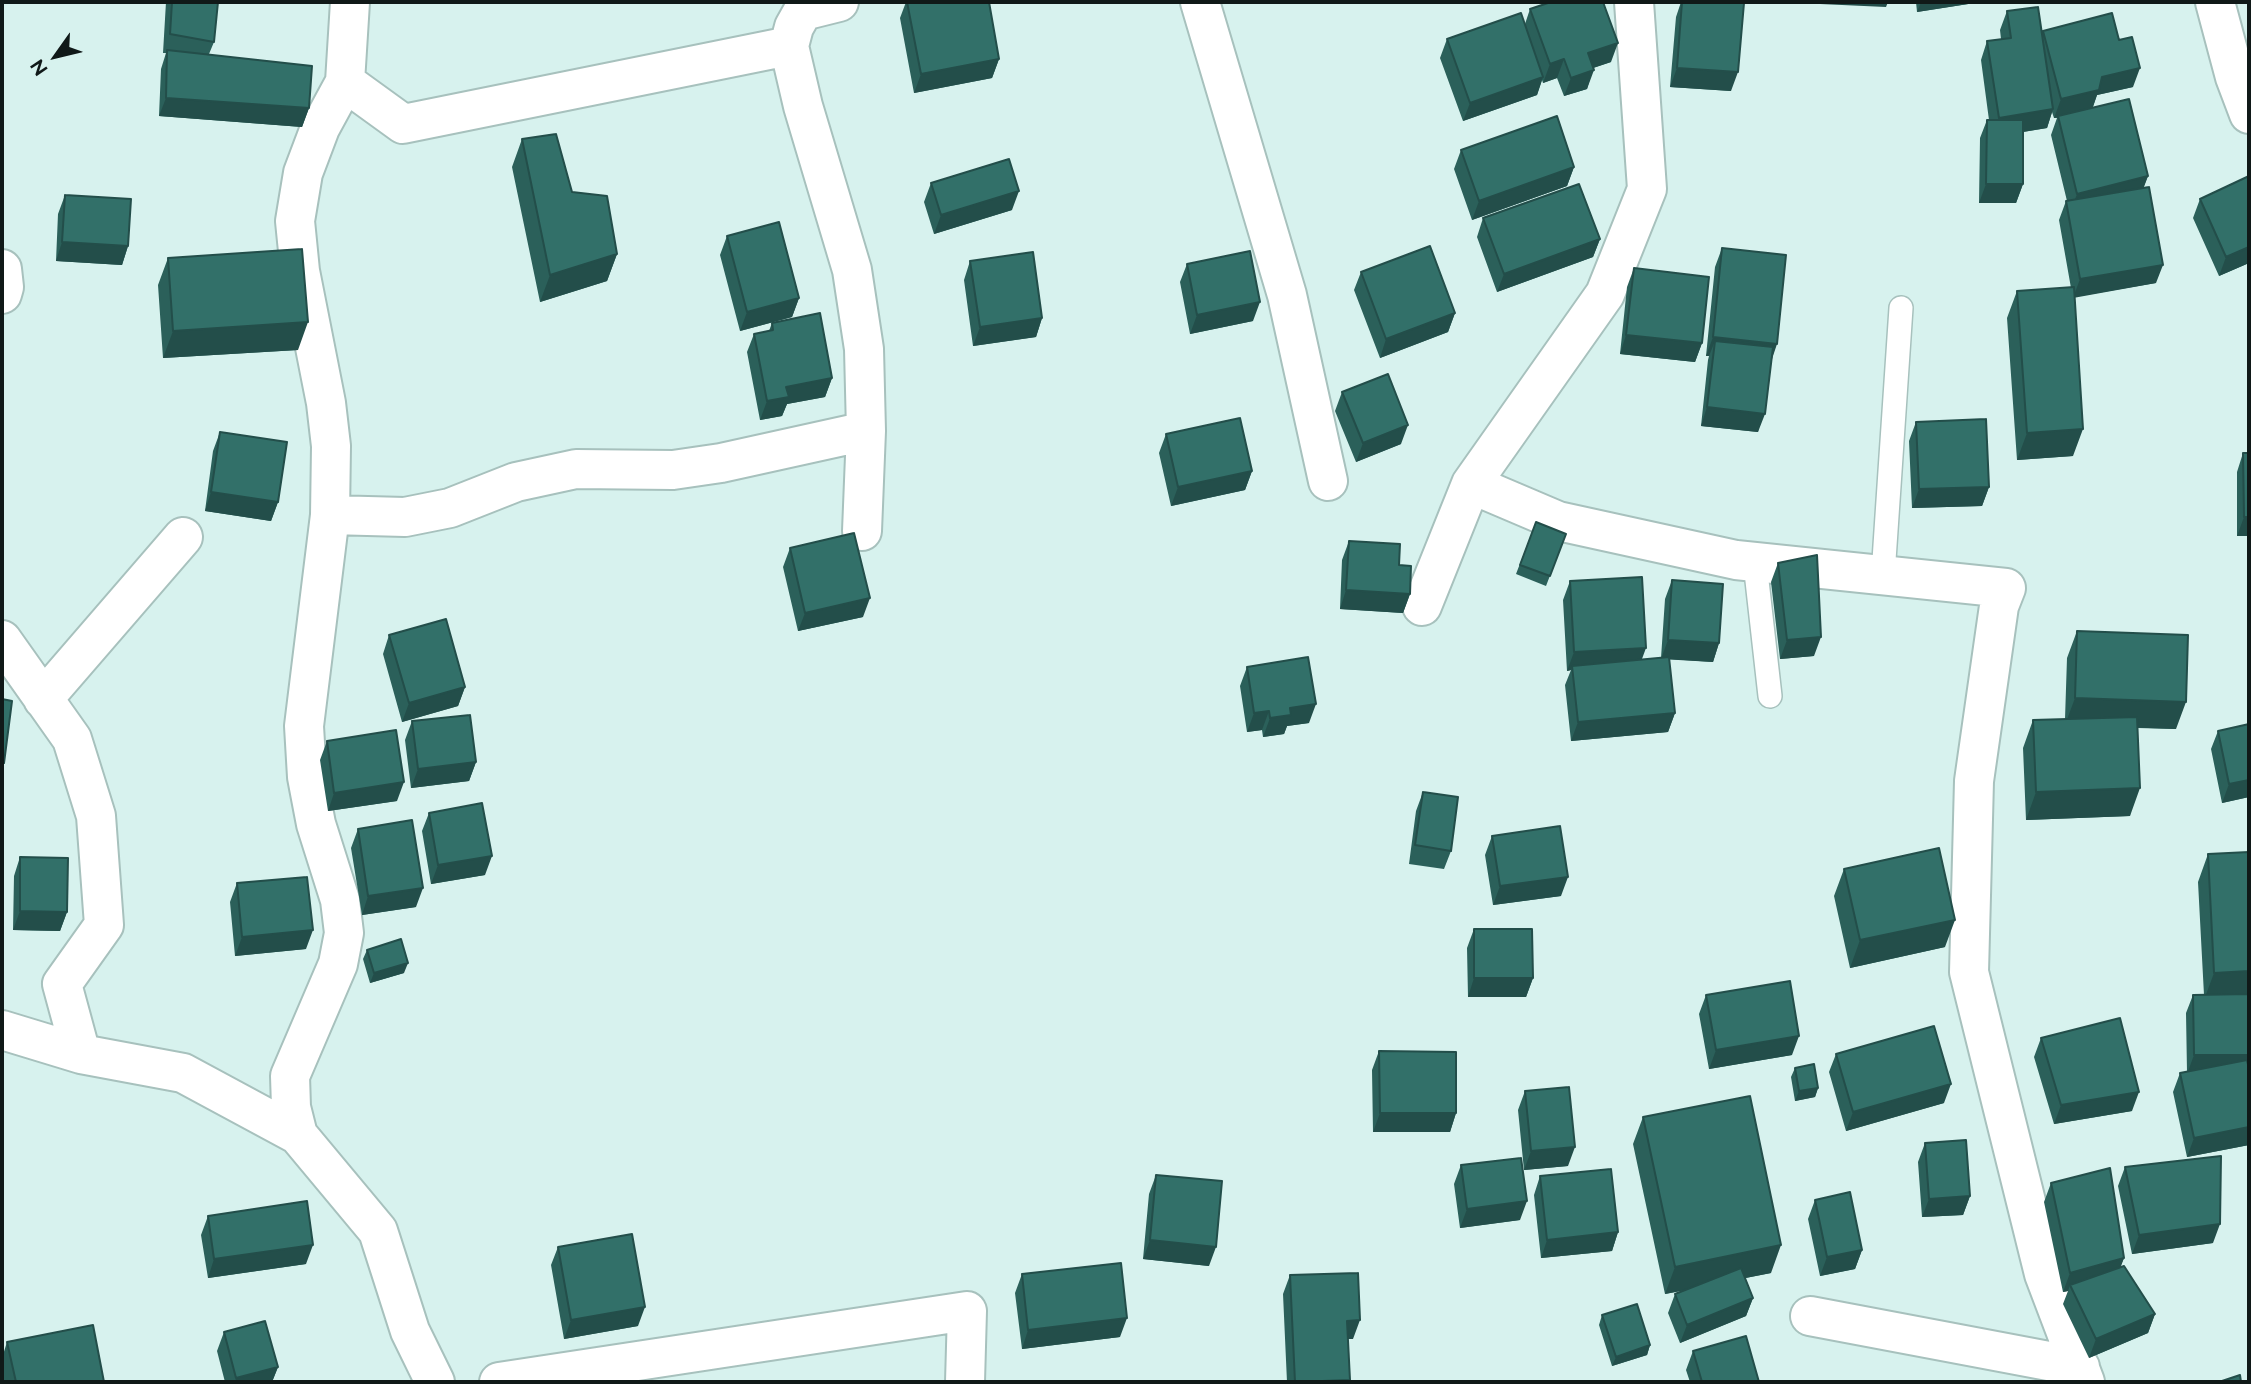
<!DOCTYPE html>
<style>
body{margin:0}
#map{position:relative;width:2251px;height:1384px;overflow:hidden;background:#d7f2ee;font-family:Raleway,sans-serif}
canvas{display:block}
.frame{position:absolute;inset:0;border:4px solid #101918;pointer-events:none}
.north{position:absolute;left:21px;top:21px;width:70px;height:70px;-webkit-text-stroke:5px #d7f2ee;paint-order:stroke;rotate:236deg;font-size:19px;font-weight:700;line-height:28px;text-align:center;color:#101918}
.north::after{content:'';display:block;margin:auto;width:24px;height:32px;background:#101918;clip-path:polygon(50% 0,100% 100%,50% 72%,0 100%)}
</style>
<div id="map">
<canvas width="2251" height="1384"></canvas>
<div class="frame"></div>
<div class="north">N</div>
</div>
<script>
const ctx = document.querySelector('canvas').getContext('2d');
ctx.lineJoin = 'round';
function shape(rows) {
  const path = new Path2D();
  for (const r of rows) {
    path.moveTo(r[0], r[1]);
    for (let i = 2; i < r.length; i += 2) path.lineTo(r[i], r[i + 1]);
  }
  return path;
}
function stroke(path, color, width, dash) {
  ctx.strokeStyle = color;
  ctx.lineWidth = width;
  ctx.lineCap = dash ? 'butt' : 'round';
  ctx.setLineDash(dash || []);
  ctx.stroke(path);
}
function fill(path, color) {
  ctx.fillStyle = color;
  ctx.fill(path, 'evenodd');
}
const lane = shape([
 [1755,563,1770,696],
 [1883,575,1901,308]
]);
const street = shape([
 [839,2,803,11,794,27,789,46,803,106,852,270,864,349,866,431,862,531],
 [1200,2,1287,295,1328,481],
 [2215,2,2235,77,2249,114],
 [345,82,403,124,789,46],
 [2,269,4,287,2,294],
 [1471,484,1558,521,1736,560,2006,588,1999,606,1974,781,1969,972,2044,1274,2085,1382],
 [330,515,405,517,450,508,516,482,576,469,673,470,721,463,866,431],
 [1422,606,1471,484,1605,294,1647,189,1634,2],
 [2,640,72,739,96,816,104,925,62,984,81,1054,183,1073,298,1135,378,1231,410,1331,435,1382],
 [43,699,183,537],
 [2,1030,81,1054],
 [298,1135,291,1107,290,1076,338,964,344,933,340,900,316,824,307,777,304,726,330,515,331,446,326,403,300,271,295,221,303,173,320,128,345,82,350,2],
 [1810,1316,2080,1367],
 [499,1382,967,1311,965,1382]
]);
const wall = shape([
 [166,2,218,2,214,42,209,54,309,108,302,127,159,116,161,69,166,53,163,53],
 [906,2,989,2,999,59,992,78,914,93,900,18],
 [1681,2,1726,2,1731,91,1670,87,1676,17],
 [1916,2,1981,2,1917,12],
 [1530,9,1611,62,1593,68,1587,89,1564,96,1557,78,1543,83,1542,80,1537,95,1463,121,1440,58,1447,39,1525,24],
 [2007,11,2042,34,2043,31,2133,87,2097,95,2093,107,2148,176,2143,188,2156,283,2074,297,2073,456,2017,460,2007,318,2017,291,2071,288,2059,220,2066,201,2067,201,2051,135,2057,118,2054,118,2052,112,2047,128,2023,132,2023,184,2016,203,1979,203,1980,138,1987,120,1989,120,1981,60,1987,41,2001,39,2000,30],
 [522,139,572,192,617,254,607,281,540,302,512,167],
 [1461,150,1574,167,1567,186,1472,220,1454,169],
 [931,183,1012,210,934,234,924,202],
 [65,195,128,246,122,265,56,261,58,214],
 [2200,199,2249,263,2219,276,2193,218],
 [1483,218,1600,239,1593,257,1497,292,1477,237],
 [727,236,799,298,792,317,740,331,720,255],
 [1722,248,1771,360,1758,432,1701,426,1708,360,1709,356,1706,356,1715,267],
 [168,258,298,350,163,358,158,285],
 [970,261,1042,318,1036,337,973,346,964,280],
 [1187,264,1253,321,1190,334,1180,282],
 [1634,268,1702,343,1695,362,1620,354,1627,287],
 [1361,272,1455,313,1448,332,1380,358,1354,290],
 [772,323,832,378,825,397,787,404,782,416,760,420,747,352,754,334,769,331],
 [1342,392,1401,444,1356,462,1335,411],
 [1916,422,1989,487,1982,506,1912,508,1909,441],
 [220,432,278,502,271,521,205,511,213,451],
 [1166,434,1252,471,1245,490,1171,506,1159,453],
 [2243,453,2249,453,2249,536,2237,536,2237,472],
 [1536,522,1566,534,1546,586,1516,574],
 [1349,541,1399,565,1410,594,1403,613,1340,609,1342,560],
 [790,548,863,617,798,631,783,567],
 [1778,563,1814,656,1780,659,1771,582],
 [1672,580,1719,643,1713,662,1669,659,1675,713,1668,732,1571,741,1565,685,1571,670,1567,671,1563,600,1570,581,1642,660,1661,658,1665,599],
 [2077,631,2176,729,2138,728,2130,816,2026,820,2023,748,2033,720,2065,719,2067,658],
 [389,635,465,687,458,706,402,722,383,654],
 [1247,667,1309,723,1287,726,1284,734,1263,737,1262,730,1247,732,1240,686],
 [412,721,476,762,469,781,411,788,405,740],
 [2249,724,2249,797,2222,803,2211,749,2218,731],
 [327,741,397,801,328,811,320,760],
 [1423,792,1451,851,1444,869,1409,864,1416,811],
 [429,813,485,875,431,884,422,831],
 [358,829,416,907,362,915,351,848],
 [1492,836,1561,896,1493,905,1485,855],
 [2208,854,2249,1145,2187,1157,2173,1092,2180,1073,2187,1072,2186,1013,2193,995,2204,995,2198,882],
 [20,857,67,912,60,931,13,930,14,876],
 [1844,869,1945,947,1850,968,1834,896],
 [237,883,306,949,235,956,230,902],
 [1474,929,1533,978,1526,997,1468,997,1467,948],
 [367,950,404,973,370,983,363,959],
 [1706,995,1792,1055,1709,1069,1699,1014],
 [2041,1038,2132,1111,2054,1124,2034,1057],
 [1379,1051,1456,1113,1450,1132,1373,1132,1372,1070],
 [1836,1054,1944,1103,1846,1131,1829,1072],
 [1795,1068,1818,1088,1815,1097,1795,1101,1791,1077],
 [1525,1091,1568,1166,1524,1170,1518,1110],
 [1643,1117,1771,1273,1745,1278,1753,1298,1746,1316,1680,1343,1668,1313,1675,1294,1686,1290,1665,1294,1633,1144],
 [1925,1143,1970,1196,1963,1215,1922,1217,1918,1162],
 [1461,1165,1520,1220,1460,1228,1454,1184],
 [2125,1167,2213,1243,2132,1254,2118,1186],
 [1156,1175,1209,1266,1143,1259,1149,1194],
 [1540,1176,1618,1232,1612,1251,1541,1258,1534,1195],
 [2051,1183,2124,1258,2120,1267,2155,1314,2148,1333,2089,1358,2063,1304,2068,1291,2063,1292,2044,1202],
 [1815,1200,1862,1250,1855,1269,1820,1276,1808,1219],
 [208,1216,306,1264,208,1278,201,1235],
 [558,1247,638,1326,564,1339,551,1265],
 [1022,1274,1120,1337,1022,1349,1015,1293],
 [1290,1275,1353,1339,1348,1339,1349,1382,1287,1382,1283,1294],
 [1602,1315,1650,1345,1647,1355,1612,1366,1599,1325],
 [224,1332,278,1367,272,1382,225,1382,217,1351],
 [7,1342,104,1382,2,1382,2,1358],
 [1693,1351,1759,1382,1690,1382,1686,1370]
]);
const shadedWall = shape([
 [1821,2,1888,2,1886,7,1820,4],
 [1921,2,1981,2,1917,12],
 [1618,43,1611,62,1581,72,1588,53],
 [999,59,992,78,914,93,921,74],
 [1564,59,1557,78,1543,83,1550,64],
 [1677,68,1738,72,1731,91,1670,87],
 [2140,68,2133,87,2097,95,2092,109,2054,118,2061,99,2102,77],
 [1594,70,1587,89,1564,96,1571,78],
 [1543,77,1537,95,1463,121,1470,103],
 [166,98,309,108,302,127,159,116],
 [2053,109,2047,128,1992,137,1999,118],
 [1574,167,1567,186,1472,220,1479,201],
 [2148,176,2141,195,2070,213,2077,194],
 [1986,184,2023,184,2016,203,1979,203],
 [1019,191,1012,210,934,234,941,215],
 [1600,239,1593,257,1497,292,1504,274],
 [62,242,128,246,122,265,56,261],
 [2249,247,2249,263,2219,276,2226,257],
 [617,254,607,281,540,302,550,275],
 [2163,265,2156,283,2073,298,2080,279],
 [799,298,792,317,740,331,747,312],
 [1260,302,1253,321,1190,334,1197,315],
 [1455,313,1448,332,1380,358,1386,339],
 [1042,318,1036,337,973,346,980,327],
 [308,322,298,350,163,358,173,331],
 [1626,335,1702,343,1695,362,1620,354],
 [1713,337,1777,344,1771,362,1715,341,1709,356,1706,356],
 [832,378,825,397,787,404,782,416,760,420,767,401,786,387],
 [1707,407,1765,414,1758,432,1701,426],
 [1408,425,1401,444,1356,462,1363,443],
 [2083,429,2073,456,2017,460,2027,433],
 [1252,471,1245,490,1171,506,1178,487],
 [1989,487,1982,506,1912,508,1919,489],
 [211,492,278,502,271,521,205,511],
 [2244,517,2249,517,2249,536,2237,536],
 [1346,590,1410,594,1403,613,1340,609],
 [870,598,863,617,798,631,805,613],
 [1821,637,1814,656,1780,659,1787,640],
 [1668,640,1719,643,1713,662,1661,659],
 [1646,648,1639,667,1572,666,1571,670,1567,671,1574,652],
 [465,687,458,706,402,722,409,703],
 [2075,698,2186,702,2176,729,2065,725],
 [1316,704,1309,723,1287,726,1284,734,1263,737,1270,718,1290,708],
 [1269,711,1262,730,1247,732,1254,713],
 [1675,713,1668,732,1571,741,1578,722],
 [476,762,469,781,411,788,418,769],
 [2249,780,2249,797,2222,803,2229,784],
 [404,782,397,801,328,811,334,793],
 [2140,788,2130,816,2026,820,2036,792],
 [492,856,485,875,431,884,438,865],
 [1568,877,1561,896,1493,905,1500,886],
 [423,888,416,907,362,915,368,896],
 [20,911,67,912,60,931,13,930],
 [1955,920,1945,947,1850,968,1860,940],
 [313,930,306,949,235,956,242,937],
 [408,963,404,973,370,983,374,973],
 [2249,971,2249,998,2204,1000,2214,973],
 [1474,978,1533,978,1526,997,1468,997],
 [1799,1036,1792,1055,1709,1069,1716,1050],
 [2194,1055,2249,1055,2249,1074,2187,1074],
 [1951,1084,1944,1103,1846,1131,1853,1112],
 [1818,1088,1815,1097,1795,1101,1799,1091],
 [2139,1092,2132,1111,2054,1124,2061,1105],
 [1380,1113,1456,1113,1450,1132,1373,1132],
 [2249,1127,2249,1145,2187,1157,2194,1138],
 [1575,1147,1568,1166,1524,1170,1531,1151],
 [1970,1196,1963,1215,1922,1217,1929,1199],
 [1527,1201,1520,1220,1460,1228,1467,1209],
 [2220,1224,2213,1243,2132,1254,2139,1235],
 [1618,1232,1612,1251,1541,1258,1547,1240],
 [1150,1240,1216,1247,1209,1266,1143,1259],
 [313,1245,306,1264,208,1278,214,1259],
 [1781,1245,1771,1273,1665,1294,1675,1267],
 [1862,1250,1855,1269,1820,1276,1827,1257],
 [2124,1258,2117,1277,2070,1285,2068,1291,2063,1292,2070,1273],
 [1753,1298,1746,1316,1680,1343,1687,1325],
 [645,1307,638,1326,564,1339,571,1320],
 [2155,1314,2148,1333,2089,1358,2096,1339],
 [1127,1318,1120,1337,1022,1349,1028,1330],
 [1360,1320,1353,1339,1340,1339,1347,1321],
 [1650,1345,1647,1355,1612,1366,1616,1357],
 [278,1367,272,1382,235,1382,236,1378],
 [1350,1380,1349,1382,1298,1382]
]);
const building = shape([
 [172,2,218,2,214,42,170,34,172,2],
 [907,2,989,2,999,59,921,74,907,2],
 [1551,2,1603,2,1618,43,1588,53,1594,70,1571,78,1564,59,1550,64,1530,9,1551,2],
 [1682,2,1726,2,1744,3,1738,72,1677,68,1682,2],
 [2038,7,2053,109,1999,118,1987,41,2011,38,2007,11,2038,7],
 [1521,13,1543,77,1470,103,1447,39,1521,13],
 [2112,13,2119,40,2132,37,2140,68,2102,77,2099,90,2061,99,2043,31,2112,13],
 [167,50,312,66,309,108,166,98,167,50],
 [2129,99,2148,176,2077,194,2058,116,2129,99],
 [1557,116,1574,167,1479,201,1461,150,1557,116],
 [1987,120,2023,120,2023,184,1986,184,1987,120],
 [556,134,572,192,607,196,617,254,550,275,522,139,556,134],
 [1009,159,1019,191,941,215,931,183,1009,159],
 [2249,176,2249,247,2226,257,2200,199,2249,176],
 [1579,184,1600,239,1504,274,1483,218,1579,184],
 [2149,187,2163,265,2080,279,2066,201,2149,187],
 [65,195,131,199,128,246,62,242,65,195],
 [779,222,799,298,747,312,727,236,779,222],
 [1430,246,1455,313,1386,339,1361,272,1430,246],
 [1722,248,1786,255,1777,344,1713,337,1722,248],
 [302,249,308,322,173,331,168,258,302,249],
 [1250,251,1260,302,1197,315,1187,264,1250,251],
 [1033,252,1042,318,980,327,970,261,1033,252],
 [1634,268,1709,277,1702,343,1626,335,1634,268],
 [2074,287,2083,429,2027,433,2017,291,2074,287],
 [820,313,832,378,786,387,789,397,767,401,754,334,773,330,772,323,820,313],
 [1715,341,1773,347,1765,414,1707,407,1715,341],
 [1388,374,1408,425,1363,443,1342,392,1388,374],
 [1240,418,1252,471,1178,487,1166,434,1240,418],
 [1986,419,1989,487,1919,489,1916,422,1986,419],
 [220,432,287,442,278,502,211,492,220,432],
 [2243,453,2249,453,2249,517,2244,517,2243,453],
 [1536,522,1566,534,1550,576,1520,565,1536,522],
 [854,533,870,598,805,613,790,548,854,533],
 [1349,541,1400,544,1399,565,1411,566,1410,594,1346,590,1349,541],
 [1817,555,1821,637,1787,640,1778,563,1817,555],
 [1642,577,1646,648,1574,652,1570,581,1642,577],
 [1672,580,1723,584,1719,643,1668,640,1672,580],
 [446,619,465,687,409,703,389,635,446,619],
 [2077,631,2188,635,2186,702,2075,698,2077,631],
 [1308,657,1316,704,1290,708,1291,715,1270,718,1269,711,1254,713,1247,667,1308,657],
 [1669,657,1675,713,1578,722,1572,666,1669,657],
 [2,699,12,701,4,763,2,763,2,699],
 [470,715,476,762,418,769,412,721,470,715],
 [2137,717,2140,788,2036,792,2033,720,2137,717],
 [2249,724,2249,780,2229,784,2218,731,2249,724],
 [396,730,404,782,334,793,327,741,396,730],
 [1423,792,1458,797,1451,851,1415,845,1423,792],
 [482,803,492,856,438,865,429,813,482,803],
 [412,820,423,888,368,896,358,829,412,820],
 [1560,826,1568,877,1500,886,1492,836,1560,826],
 [1939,848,1955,920,1860,940,1844,869,1939,848],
 [2249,852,2249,971,2214,973,2208,854,2249,852],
 [20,857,68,858,67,912,20,911,20,857],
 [307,877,313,930,242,937,237,883,307,877],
 [1474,929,1532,929,1533,978,1474,978,1474,929],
 [401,939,408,963,374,973,367,950,401,939],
 [1790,981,1799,1036,1716,1050,1706,995,1790,981],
 [2249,994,2249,1055,2194,1055,2193,995,2249,994],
 [2120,1018,2139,1092,2061,1105,2041,1038,2120,1018],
 [1934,1026,1951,1084,1853,1112,1836,1054,1934,1026],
 [1379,1051,1456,1052,1456,1113,1380,1113,1379,1051],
 [2247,1060,2249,1069,2249,1127,2194,1138,2180,1073,2247,1060],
 [1814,1064,1818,1088,1799,1091,1795,1068,1814,1064],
 [1569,1087,1575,1147,1531,1151,1525,1091,1569,1087],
 [1750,1096,1781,1245,1675,1267,1643,1117,1750,1096],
 [1966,1140,1970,1196,1929,1199,1925,1143,1966,1140],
 [2221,1156,2220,1224,2139,1235,2125,1167,2221,1156],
 [1521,1158,1527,1201,1467,1209,1461,1165,1521,1158],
 [2110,1168,2124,1258,2070,1273,2051,1183,2110,1168],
 [1611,1169,1618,1232,1547,1240,1540,1176,1611,1169],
 [1156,1175,1222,1181,1216,1247,1150,1240,1156,1175],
 [1850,1192,1862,1250,1827,1257,1815,1200,1850,1192],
 [307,1201,313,1245,214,1259,208,1216,307,1201],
 [632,1234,645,1307,571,1320,558,1247,632,1234],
 [1121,1263,1127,1318,1028,1330,1022,1274,1121,1263],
 [2124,1266,2155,1314,2096,1339,2070,1285,2124,1266],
 [1741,1268,1753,1298,1687,1325,1675,1294,1741,1268],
 [1358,1273,1360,1320,1347,1321,1350,1380,1295,1382,1290,1275,1358,1273],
 [1637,1304,1650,1345,1616,1357,1602,1315,1637,1304],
 [265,1321,278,1367,236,1378,224,1332,265,1321],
 [93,1325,104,1382,16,1382,7,1342,93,1325],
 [1746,1336,1759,1382,1702,1382,1693,1351,1746,1336],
 [2240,1375,2241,1382,2219,1382,2240,1375]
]);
stroke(lane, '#a7c1bd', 26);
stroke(street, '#a7c1bd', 42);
stroke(lane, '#fff', 23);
stroke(street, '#fff', 38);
fill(wall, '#2b605a');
fill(shadedWall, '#234e4a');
fill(building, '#327069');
stroke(building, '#234e4a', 2);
</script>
